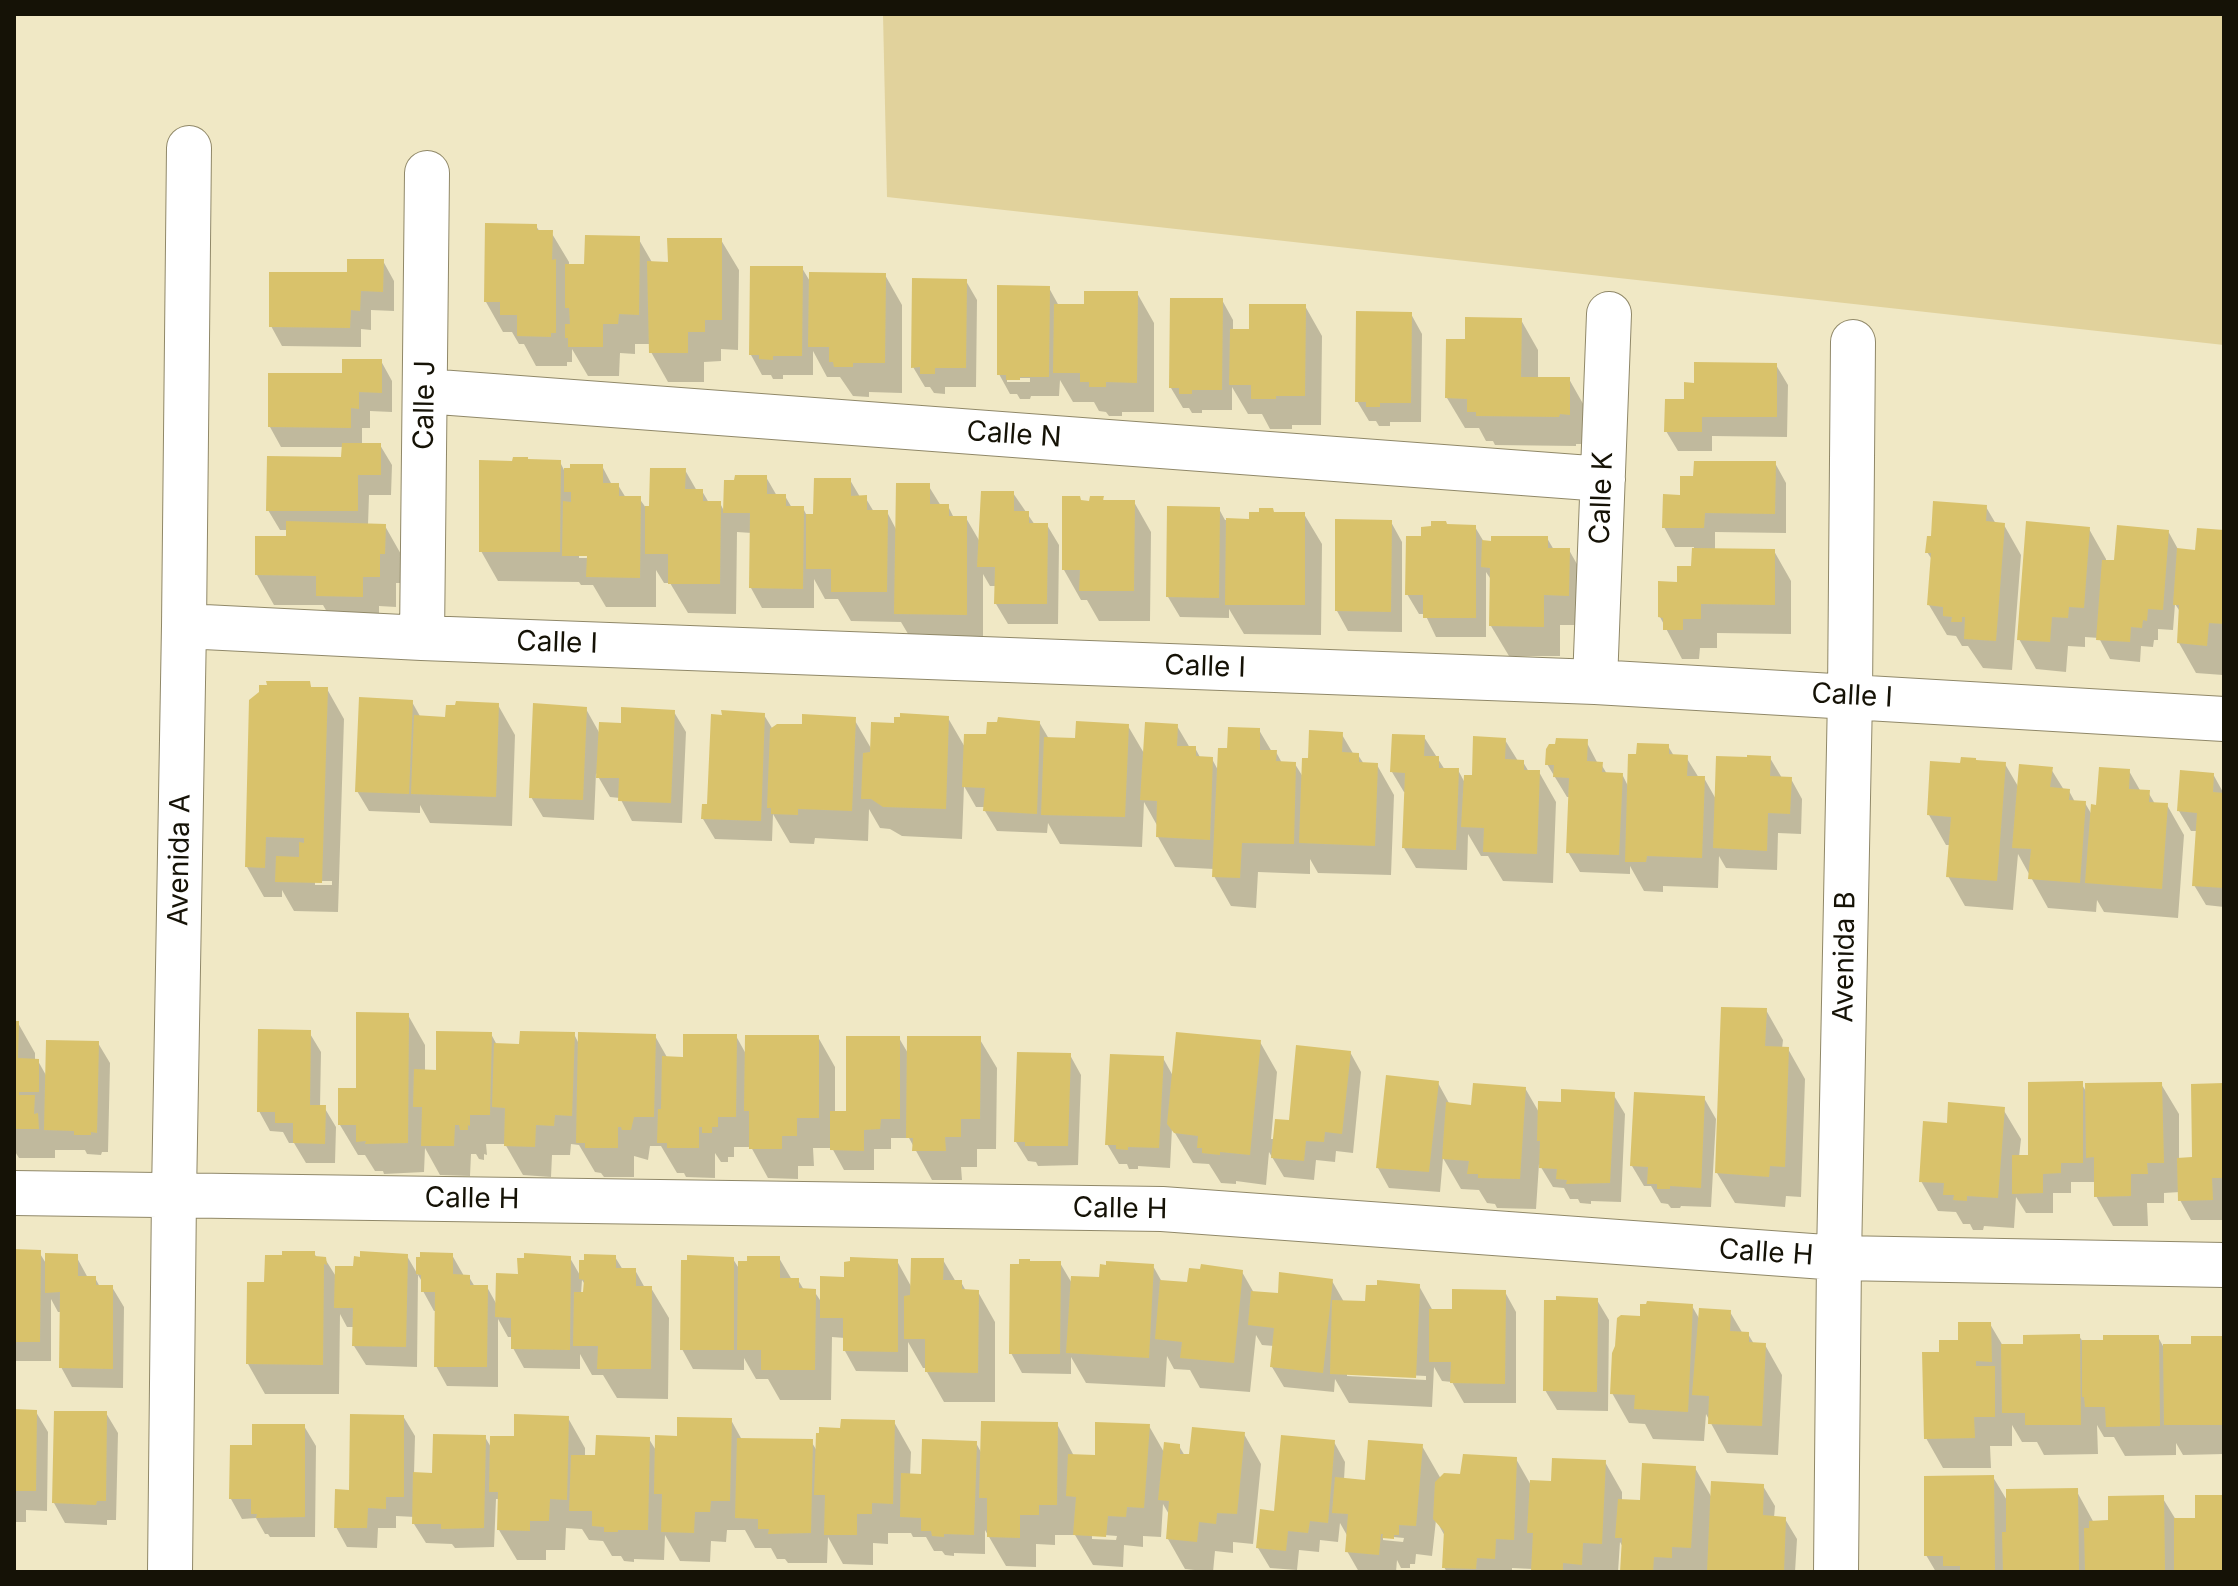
<!DOCTYPE html>
<style>
body{margin:0}
#map{position:relative;width:2238px;height:1586px;overflow:hidden;background:#f0e8c5;font-family:Inter,sans-serif}
canvas{display:block}
.frame{position:absolute;inset:0;border:16px solid #151206;pointer-events:none}
</style>
<div id="map">
<canvas width="2238" height="1586"></canvas>
<div class="frame"></div>
</div>
<script>
const ctx = document.querySelector('canvas').getContext('2d');
ctx.lineJoin = 'round';
function fill(path, color) {
  ctx.fillStyle = color;
  ctx.fill(path, 'evenodd');
}
function shape(rows) {
  const path = new Path2D();
  for (const r of rows) {
    path.moveTo(r[0], r[1]);
    for (let i = 2; i < r.length; i += 2) path.lineTo(r[i], r[i + 1]);
  }
  return path;
}
function stroke(path, color, width, dash) {
  ctx.strokeStyle = color;
  ctx.lineWidth = width;
  ctx.lineCap = dash ? 'butt' : 'round';
  ctx.setLineDash(dash || []);
  ctx.stroke(path);
}
function write(font, color, halo, rows, align = 'center') {
  ctx.font = font + ' Inter,sans-serif';
  ctx.lineWidth = 6;
  ctx.setLineDash([]);
  ctx.textBaseline = 'middle';
  ctx.strokeStyle = halo;
  ctx.fillStyle = color;
  for (const [text, x, y, turn = 0] of rows) {
    ctx.save();
    ctx.translate(x, y);
    ctx.rotate((+turn || 0) * Math.PI / 180);
    ctx.textAlign = isNaN(turn) ? turn : align;
    if (halo) ctx.strokeText(text, 0, 0);
    ctx.fillText(text, 0, 0);
    ctx.restore();
  }
}
const green = shape([
 [883,14,2224,14,2224,345,887,197]
]);
const shadow = shape([
 [536,226,540,232,551,232,569,262,569,266,586,266,638,238,653,264,670,264,721,240,739,270,738,350,721,349,721,361,704,362,704,382,668,382,651,352,651,344,635,344,635,354,620,353,619,376,588,376,572,349,572,362,567,362,567,366,536,366,524,344,519,344,512,332,503,332,486,302],
 [383,261,394,281,394,311,371,310,371,330,361,329,361,347,282,346,271,326,349,274],
 [802,268,811,283,885,275,902,305,902,393,869,392,869,397,853,396,840,377,827,377,813,351,813,375,783,375,783,379,773,379,771,375,762,375,751,355],
 [966,281,977,300,976,387,945,387,945,394,934,393,930,387,925,387,913,367],
 [1049,288,1059,306,1086,306,1137,293,1154,323,1154,412,1122,412,1122,416,1109,416,1106,412,1099,411,1094,402,1073,402,1060,380,1059,396,1031,396,1030,399,1020,399,1017,394,1010,394,999,374],
 [1007,378,1030,378,1030,382,1007,382],
 [1222,300,1233,320,1233,331,1251,331,1305,306,1322,336,1321,425,1292,425,1292,429,1270,429,1262,414,1248,414,1232,387,1232,410,1202,410,1202,413,1192,413,1189,408,1183,408,1171,388],
 [1411,314,1422,334,1421,422,1390,422,1390,426,1379,426,1376,421,1369,421,1357,401],
 [1521,320,1538,350,1538,379,1569,379,1586,409,1586,444,1576,444,1576,446,1495,445,1493,441,1486,441,1479,428,1465,428,1447,398],
 [381,361,392,381,392,412,370,411,370,428,362,428,362,445,380,445,392,465,391,495,369,495,368,525,385,526,402,556,402,583,396,583,396,607,379,606,379,627,335,626,323,605,274,605,257,575,288,538,288,530,280,530,268,510,343,459,343,447,281,447,270,427,344,375],
 [1776,365,1788,385,1787,437,1712,436,1712,451,1678,451,1666,431,1696,385],
 [528,461,560,462,564,470,602,466,612,485,618,485,626,498,639,498,646,508,651,509,685,470,697,491,702,491,709,503,720,503,725,513,766,477,777,496,785,496,792,508,803,508,807,516,815,516,850,480,860,497,865,497,874,512,887,512,897,531,928,485,941,506,948,506,954,518,966,518,980,542,1013,493,1035,525,1047,525,1059,545,1058,624,1008,624,996,604,997,586,990,586,983,574,983,644,914,644,901,622,851,621,838,599,825,599,814,579,814,608,762,608,751,588,752,533,737,532,736,614,688,613,670,583,664,583,656,570,656,607,606,607,593,585,581,585,579,582,498,581,481,551],
 [579,554,597,558,579,558],
 [1775,463,1786,483,1786,533,1715,532,1715,551,1774,551,1791,581,1791,634,1717,633,1717,648,1700,648,1699,659,1682,659,1660,617,1679,584,1693,568,1694,547,1675,547,1664,527,1682,497],
 [1102,498,1105,502,1134,502,1151,532,1150,621,1099,621,1087,600,1081,600,1064,570,1082,502,1091,503],
 [1986,507,1996,524,2004,525,2021,555,2012,670,1983,668,1968,646,1962,646,1956,636,1947,635,1929,605,1933,561,1927,552],
 [1219,509,1225,520,1251,521,1275,514,1304,514,1322,544,1321,635,1244,634,1229,609,1229,618,1180,617,1168,597],
 [1391,522,1402,542,1402,632,1348,631,1337,611],
 [1447,526,1475,527,1484,542,1547,538,1554,550,1569,550,1586,580,1586,625,1560,625,1560,656,1509,656,1491,626,1492,581,1486,572,1486,637,1436,637,1425,614,1419,614,1407,594,1422,538],
 [2089,529,2106,559,2106,562,2116,562,2168,531,2179,551,2197,552,2224,532,2223,675,2196,673,2179,643,2181,613,2175,604,2173,630,2158,629,2158,640,2154,640,2153,647,2141,646,2140,662,2110,659,2099,638,2085,637,2085,647,2068,646,2066,672,2036,669,2019,639],
 [309,683,312,689,327,689,344,719,338,912,294,911,282,890,282,897,264,897,247,867],
 [315,881,332,881,332,885,315,885],
 [412,702,421,718,447,719,498,705,515,735,512,826,430,823,420,805,420,813,369,811,357,791],
 [586,709,600,734,623,725,674,712,686,732,682,823,632,821,620,798,610,797,596,773,594,820,543,817,531,797],
 [764,715,772,728,854,719,872,750,896,725,948,718,966,749,988,736,1039,722,1049,739,1077,740,1128,726,1145,755,1177,726,1190,748,1195,748,1201,759,1212,759,1219,772,1229,751,1259,730,1272,752,1276,752,1282,763,1295,764,1303,777,1310,761,1341,733,1354,755,1358,755,1364,764,1377,765,1394,795,1391,875,1318,873,1310,859,1310,874,1258,872,1256,908,1231,906,1214,876,1214,869,1175,867,1158,837,1158,827,1144,802,1142,847,1060,844,1048,823,1047,833,997,831,985,811,986,807,976,807,964,786,962,839,902,836,890,829,880,828,869,809,868,841,815,838,814,844,790,843,773,814,772,841,715,839,703,819,709,806],
 [1424,737,1445,770,1458,770,1465,783,1473,777,1505,740,1518,761,1523,762,1529,772,1539,772,1556,802,1553,883,1503,881,1488,856,1481,856,1468,834,1467,870,1416,868,1404,848,1407,792,1404,792,1392,772],
 [1586,741,1598,764,1601,764,1607,774,1622,774,1629,788,1668,746,1674,756,1686,757,1699,778,1704,778,1717,801,1770,758,1782,778,1791,779,1802,799,1801,834,1778,833,1777,870,1726,868,1719,856,1718,888,1663,886,1663,892,1644,891,1630,866,1630,874,1580,872,1568,852,1570,797,1567,797,1547,764],
 [1976,762,2005,764,2019,788,2051,769,2064,790,2069,791,2075,802,2085,803,2092,815,2129,771,2141,792,2148,792,2155,804,2167,805,2184,835,2178,918,2104,912,2097,900,2096,912,2048,908,2018,854,2013,910,1965,906,1948,876,1951,845,1946,845,1929,815,1962,765],
 [2213,774,2224,794,2224,907,2206,905,2194,885,2198,831,2191,831,2179,811],
 [1766,1010,1783,1040,1782,1049,1788,1049,1805,1079,1801,1197,1786,1196,1785,1207,1735,1203,1717,1173],
 [408,1015,425,1045,425,1072,438,1072,491,1034,497,1045,521,1046,574,1034,579,1044,655,1036,668,1059,685,1059,736,1036,746,1054,818,1037,835,1067,835,1113,848,1113,899,1038,909,1055,979,1038,997,1068,996,1149,977,1149,977,1167,961,1167,962,1180,932,1180,909,1138,891,1138,891,1149,874,1149,874,1170,844,1170,832,1148,813,1148,814,1166,798,1166,798,1179,768,1178,751,1147,734,1147,734,1157,728,1157,728,1162,721,1162,715,1153,715,1178,686,1177,684,1173,677,1173,661,1146,650,1146,648,1160,634,1156,634,1177,604,1177,601,1173,595,1172,579,1145,571,1144,570,1155,552,1155,551,1177,523,1175,505,1144,486,1144,487,1155,484,1154,484,1160,479,1159,476,1154,471,1154,470,1176,440,1175,425,1148,424,1172,384,1174,383,1171,375,1171,365,1155,358,1155,340,1125,358,1090],
 [14,1023,18,1023,35,1053,35,1061,38,1061,47,1077,98,1043,110,1063,108,1152,102,1152,101,1155,87,1154,85,1150,55,1150,55,1158,19,1158,14,1150],
 [309,1032,321,1052,320,1107,324,1107,336,1127,335,1163,306,1163,294,1143,289,1143,283,1132,270,1131,259,1111],
 [1260,1042,1277,1072,1271,1139,1275,1139,1291,1122,1350,1052,1361,1072,1353,1153,1336,1151,1335,1162,1316,1160,1314,1180,1284,1177,1269,1152,1266,1185,1236,1181,1236,1184,1221,1183,1209,1164,1193,1163,1172,1128,1170,1168,1138,1166,1138,1169,1129,1169,1127,1164,1119,1164,1107,1144,1163,1058,1173,1076],
 [1070,1055,1081,1075,1078,1165,1038,1166,1036,1162,1028,1161,1016,1142],
 [1438,1083,1449,1103,1473,1107,1525,1088,1540,1114,1562,1104,1613,1094,1625,1114,1621,1202,1591,1201,1591,1204,1580,1203,1578,1199,1570,1199,1564,1188,1553,1187,1539,1164,1536,1209,1497,1208,1495,1204,1487,1203,1479,1190,1461,1189,1443,1158,1440,1192,1389,1188,1378,1168],
 [2081,1083,2087,1093,2161,1084,2179,1114,2179,1160,2194,1159,2224,1085,2223,1220,2191,1220,2180,1200,2180,1192,2164,1193,2164,1203,2147,1203,2148,1226,2113,1226,2096,1196,2096,1182,2071,1182,2071,1193,2053,1193,2053,1213,2026,1213,2016,1197,2014,1228,1984,1226,1983,1230,1973,1230,1970,1224,1963,1224,1956,1212,1938,1211,1921,1181,1949,1126,2003,1109,2021,1139,2019,1157,2030,1157],
 [1704,1098,1716,1119,1711,1207,1681,1206,1680,1208,1671,1208,1668,1204,1661,1203,1651,1186,1644,1186,1632,1166],
 [14,1250,39,1252,47,1265,76,1256,88,1278,95,1278,100,1287,112,1287,124,1307,123,1388,72,1387,61,1367,61,1312,58,1312,51,1299,51,1361,14,1361],
 [314,1253,317,1258,325,1259,337,1278,355,1268,407,1256,418,1275,418,1259,452,1255,464,1276,469,1277,475,1287,487,1287,497,1305,520,1276,570,1258,581,1277,615,1257,623,1270,635,1270,645,1288,651,1288,669,1318,668,1399,617,1398,603,1375,592,1375,580,1354,580,1369,524,1368,513,1348,513,1337,508,1337,498,1319,498,1387,447,1386,436,1366,437,1311,434,1311,423,1291,423,1283,418,1275,417,1367,366,1365,354,1346,355,1327,347,1327,340,1314,339,1394,265,1394,248,1364,266,1284],
 [582,1280,586,1286,585,1294,581,1294],
 [779,1258,792,1280,798,1280,804,1290,814,1291,822,1303,846,1279,897,1261,912,1288,943,1260,956,1282,961,1282,966,1291,978,1292,995,1322,995,1402,944,1402,927,1372,927,1368,923,1368,908,1342,908,1372,856,1371,845,1351,845,1338,832,1337,831,1400,780,1400,768,1379,756,1379,744,1358,744,1370,693,1369,682,1349,733,1259,740,1270],
 [1031,1263,1060,1263,1073,1285,1153,1266,1162,1282,1189,1285,1242,1272,1254,1293,1280,1295,1332,1281,1344,1302,1367,1303,1419,1286,1433,1311,1454,1311,1505,1292,1516,1312,1516,1403,1464,1403,1452,1382,1442,1381,1434,1367,1432,1407,1349,1403,1335,1379,1334,1392,1284,1387,1272,1367,1274,1346,1262,1345,1256,1335,1250,1392,1200,1388,1190,1370,1174,1369,1167,1356,1165,1387,1086,1383,1071,1357,1071,1374,1022,1373,1011,1353],
 [1347,1372,1426,1376,1426,1380,1347,1376],
 [1597,1300,1609,1320,1608,1411,1557,1410,1545,1390],
 [1692,1306,1700,1320,1730,1312,1743,1334,1748,1334,1754,1344,1765,1345,1782,1375,1778,1455,1727,1453,1706,1414,1704,1441,1653,1439,1645,1424,1629,1423,1612,1393,1642,1318],
 [1990,1324,2003,1346,2025,1346,2079,1336,2083,1342,2158,1337,2163,1346,2194,1346,2224,1338,2224,1454,2183,1455,2176,1443,2176,1455,2125,1456,2114,1437,2104,1437,2097,1425,2098,1454,2044,1455,2037,1442,2022,1442,2012,1425,2012,1446,1990,1446,1991,1468,1943,1468,1926,1438,1941,1354],
 [14,1411,36,1412,48,1432,47,1511,26,1510,26,1522,14,1522],
 [106,1413,118,1433,116,1520,107,1520,107,1525,65,1523,54,1503],
 [403,1416,415,1436,414,1474,434,1475,485,1437,492,1449,516,1438,568,1418,585,1448,585,1457,597,1457,649,1439,657,1452,679,1438,731,1420,742,1440,811,1441,817,1451,842,1430,894,1422,911,1452,910,1476,923,1476,976,1443,982,1454,1057,1424,1074,1456,1097,1457,1149,1426,1165,1454,1179,1446,1185,1456,1244,1434,1261,1464,1253,1544,1233,1542,1233,1553,1215,1551,1213,1572,1185,1569,1168,1539,1170,1516,1163,1504,1161,1537,1143,1536,1143,1547,1124,1545,1123,1567,1093,1565,1075,1535,1055,1535,1055,1545,1036,1544,1036,1567,1006,1566,985,1530,985,1554,954,1553,954,1556,945,1555,942,1551,934,1551,926,1537,913,1537,911,1533,888,1533,888,1544,873,1543,873,1565,843,1564,828,1537,827,1563,788,1563,785,1559,777,1559,771,1548,755,1548,745,1530,727,1530,726,1542,711,1541,710,1562,680,1561,665,1535,664,1560,634,1559,634,1562,624,1561,621,1556,612,1556,603,1541,589,1540,582,1529,566,1528,565,1550,546,1550,546,1560,517,1560,499,1530,500,1499,496,1499,494,1547,455,1548,452,1544,426,1543,414,1524,415,1517,396,1516,396,1528,378,1528,377,1548,347,1547,336,1527,351,1492],
 [1092,1534,1117,1536,1116,1540,1092,1539],
 [304,1426,316,1446,315,1537,270,1537,268,1534,265,1534,256,1518,242,1519,231,1499,254,1447],
 [1334,1442,1345,1462,1344,1480,1366,1482,1422,1446,1441,1479,1461,1476,1516,1459,1532,1487,1553,1483,1605,1462,1622,1492,1622,1501,1642,1502,1695,1468,1712,1498,1763,1486,1775,1506,1774,1518,1785,1519,1797,1539,1795,1572,1622,1572,1624,1549,1620,1542,1618,1572,1534,1572,1533,1569,1512,1568,1512,1572,1447,1572,1444,1567,1446,1538,1436,1520,1432,1556,1416,1554,1415,1564,1410,1564,1410,1568,1401,1568,1397,1560,1396,1572,1359,1572,1347,1551,1348,1537,1340,1523,1338,1542,1320,1540,1319,1552,1299,1550,1297,1570,1270,1568,1258,1548,1276,1513],
 [1383,1536,1404,1538,1403,1542,1383,1540],
 [1993,1477,2008,1502,2076,1490,2094,1523,2110,1522,2162,1497,2176,1520,2197,1520,2224,1497,2224,1572,1936,1572,1926,1555]
]);
const building = shape([
 [485,223,537,224,537,230,553,230,552,260,556,259,556,333,551,333,551,337,517,336,517,315,500,315,500,302,484,302],
 [585,235,640,236,639,315,619,314,618,324,603,324,603,347,568,347,568,338,565,338,565,324,570,324,569,308,565,308,565,264,584,264],
 [667,238,722,238,722,320,705,320,705,332,688,332,688,353,649,353,647,261,668,262],
 [347,259,384,259,383,292,361,291,360,311,351,310,350,328,269,327,269,272,347,272],
 [750,266,803,266,802,356,773,356,773,360,759,359,759,355,749,355],
 [809,272,886,273,885,363,853,363,853,367,834,367,833,362,829,362,829,347,808,347],
 [912,278,967,279,966,368,935,368,935,374,920,374,920,367,911,368],
 [997,285,1050,286,1049,377,1020,377,1020,380,1006,380,1006,375,997,375],
 [1084,291,1138,291,1137,383,1106,382,1106,387,1089,387,1089,382,1080,382,1080,373,1053,373,1054,304,1084,304],
 [1170,298,1223,298,1222,390,1192,390,1192,394,1179,394,1179,388,1169,388],
 [1249,304,1306,304,1305,396,1276,396,1276,399,1251,399,1251,385,1229,385,1230,329,1249,329],
 [1356,311,1412,312,1411,403,1380,403,1380,407,1366,407,1366,402,1355,402],
 [1465,317,1522,318,1521,377,1570,377,1570,415,1560,414,1559,417,1476,416,1476,412,1467,412,1467,399,1445,398,1446,339,1465,339],
 [342,359,382,359,382,393,359,392,359,409,351,408,351,428,268,427,268,373,342,373],
 [1694,362,1777,363,1777,417,1702,417,1702,432,1664,432,1665,399,1684,399,1684,382,1694,383],
 [342,443,381,443,381,475,358,475,358,511,266,511,267,456,341,457],
 [513,457,528,457,528,459,561,460,560,552,479,552,479,460,512,461],
 [1694,461,1776,461,1775,514,1705,513,1704,528,1662,528,1663,494,1680,495,1680,476,1693,476],
 [570,464,603,464,603,483,619,483,619,496,641,496,640,578,586,577,587,556,562,556,563,501,571,502,571,492,564,492,564,468,570,468],
 [650,468,686,468,685,489,703,489,703,501,721,501,720,584,668,584,668,554,645,554,645,506,649,506],
 [735,475,767,475,767,494,786,494,786,506,804,506,803,589,749,588,750,513,723,513,724,480,734,480],
 [814,478,851,478,851,496,867,495,867,510,888,510,887,592,831,592,831,569,806,569,806,514,813,514],
 [896,483,930,483,930,504,949,504,949,516,967,516,967,615,894,614],
 [981,491,1014,491,1014,511,1029,511,1029,523,1048,523,1047,604,994,604,995,567,977,567],
 [1062,496,1080,496,1081,500,1089,501,1090,496,1104,496,1103,500,1135,500,1134,591,1079,591,1080,570,1062,570],
 [1933,501,1987,505,1986,521,2005,523,1996,641,1964,639,1965,617,1962,617,1962,622,1951,622,1952,617,1943,616,1943,607,1927,605,1931,553,1925,553,1927,536,1931,536],
 [1167,506,1220,507,1219,598,1166,597],
 [1259,508,1273,508,1274,512,1305,512,1305,605,1225,605,1226,518,1249,519,1249,512,1259,512],
 [1335,519,1392,520,1391,612,1335,611],
 [286,521,386,524,385,554,380,554,380,577,363,577,363,597,316,596,316,576,255,575,255,536,286,536],
 [1431,521,1446,521,1447,524,1476,525,1476,618,1423,618,1423,595,1405,595,1406,536,1421,536,1421,527,1431,526],
 [2026,521,2090,527,2084,608,2069,607,2068,618,2052,617,2050,642,2017,640],
 [2117,525,2169,530,2163,610,2148,609,2147,621,2143,620,2142,628,2131,627,2130,642,2096,640,2102,560,2114,560],
 [2197,528,2224,530,2224,624,2209,623,2207,646,2177,643,2179,605,2173,605,2177,548,2195,550],
 [1491,536,1548,536,1548,548,1570,548,1569,596,1544,595,1544,627,1489,626,1490,568,1481,567,1482,540,1491,541],
 [1692,548,1775,549,1775,605,1701,604,1701,619,1683,619,1683,630,1663,630,1663,618,1658,617,1658,581,1677,582,1677,566,1691,566],
 [266,681,310,681,311,687,328,687,322,883,275,882,276,856,299,857,299,842,304,843,304,838,266,837,265,868,245,867,249,700,259,692,259,685,267,685],
 [359,697,413,700,409,794,355,792],
 [456,701,499,703,496,797,411,794,414,715,445,717,446,705,455,705],
 [533,703,587,707,583,800,529,798],
 [621,707,675,710,671,803,618,801,619,778,596,778,599,722,621,723],
 [721,710,765,713,761,821,701,819,702,804,707,804,711,714,722,715],
 [900,713,949,716,946,809,883,807,871,799,861,799,863,753,870,752,871,722,894,723,894,717,900,717],
 [802,714,856,717,852,811,798,809,798,815,771,814,771,808,767,808,770,729,777,724,802,724],
 [998,717,1040,721,1037,814,983,811,985,788,962,787,964,734,986,734,987,722,997,722],
 [1076,721,1129,724,1125,817,1041,815,1044,737,1075,738],
 [1145,722,1178,724,1177,746,1196,746,1196,756,1213,757,1210,840,1156,837,1157,801,1140,800],
 [1228,727,1260,728,1260,750,1277,750,1276,761,1296,762,1294,844,1242,843,1240,878,1212,877,1218,748,1227,748],
 [1309,730,1343,732,1342,752,1359,753,1359,762,1378,763,1375,846,1299,843,1302,758,1308,758],
 [1392,734,1425,735,1424,756,1439,756,1439,768,1459,768,1456,850,1402,848,1405,773,1390,772],
 [1473,736,1506,738,1505,759,1524,760,1524,770,1540,770,1537,854,1483,852,1484,828,1461,827,1464,775,1472,775],
 [1556,738,1588,739,1587,761,1603,762,1602,772,1623,773,1619,855,1566,853,1569,778,1553,777,1554,765,1545,765,1546,749,1549,744,1555,744],
 [1637,743,1669,744,1669,754,1688,755,1687,776,1705,776,1702,858,1647,856,1646,862,1625,862,1628,754,1636,754],
 [1747,755,1771,756,1770,776,1792,777,1790,814,1768,813,1767,851,1713,848,1716,756,1747,757],
 [1961,757,1976,758,1976,760,2006,762,1997,881,1946,877,1951,817,1927,815,1930,761,1960,763],
 [2019,764,2053,767,2050,787,2070,789,2069,800,2086,801,2080,883,2028,879,2031,849,2012,848],
 [2099,767,2130,769,2129,789,2150,790,2149,802,2168,803,2162,889,2085,883,2091,804,2096,805],
 [2180,770,2214,773,2213,792,2224,793,2224,888,2192,886,2197,813,2177,811],
 [1721,1007,1767,1008,1765,1046,1789,1047,1785,1167,1770,1166,1769,1177,1715,1173],
 [356,1012,409,1013,408,1143,365,1144,366,1141,356,1142,356,1125,338,1125,338,1088,356,1088],
 [14,1021,19,1021,18,1058,39,1059,39,1092,19,1092,19,1095,35,1095,34,1114,38,1113,39,1129,14,1129],
 [258,1029,311,1030,310,1105,326,1105,325,1144,293,1143,293,1123,275,1123,275,1112,257,1112],
 [436,1031,492,1032,490,1115,470,1115,470,1126,468,1125,468,1130,460,1130,459,1125,455,1125,454,1146,421,1146,422,1107,413,1107,414,1069,436,1070],
 [520,1031,575,1032,572,1116,555,1115,554,1126,536,1125,535,1147,504,1146,505,1108,492,1107,494,1043,519,1044],
 [578,1032,656,1034,654,1117,634,1117,631,1130,622,1130,621,1127,618,1127,618,1148,585,1148,585,1143,576,1143],
 [1176,1032,1261,1040,1250,1155,1220,1152,1220,1155,1202,1153,1202,1148,1197,1148,1198,1136,1174,1133,1167,1124],
 [683,1034,737,1034,736,1117,718,1117,718,1127,712,1127,712,1133,702,1133,702,1127,699,1127,699,1148,667,1148,667,1143,657,1143,658,1109,661,1109,662,1056,683,1057],
 [745,1035,819,1035,819,1118,797,1118,797,1136,782,1136,782,1149,749,1149,749,1111,744,1111],
 [846,1036,900,1036,900,1119,881,1119,880,1129,864,1130,864,1151,830,1150,830,1111,846,1111],
 [907,1036,981,1036,980,1119,961,1119,961,1137,945,1137,946,1151,912,1151,913,1138,906,1138],
 [46,1040,99,1041,97,1133,91,1132,91,1135,74,1135,74,1131,44,1130],
 [1296,1045,1351,1051,1342,1134,1325,1132,1324,1142,1306,1141,1304,1161,1271,1158,1275,1119,1289,1120],
 [1017,1052,1071,1053,1068,1146,1025,1146,1025,1142,1014,1142],
 [1110,1054,1164,1056,1159,1148,1128,1147,1128,1150,1116,1149,1116,1145,1105,1145],
 [1386,1075,1439,1081,1429,1172,1376,1168],
 [2083,1081,2083,1163,2061,1163,2061,1173,2043,1174,2043,1193,2012,1194,2012,1155,2028,1155,2028,1082],
 [2162,1082,2164,1163,2147,1163,2148,1174,2131,1174,2131,1196,2094,1197,2094,1157,2086,1158,2085,1083],
 [1473,1083,1526,1087,1520,1179,1478,1178,1478,1174,1467,1174,1469,1161,1442,1159,1446,1102,1471,1105],
 [2224,1083,2224,1178,2212,1178,2213,1200,2178,1201,2177,1158,2192,1157,2191,1084],
 [1561,1089,1615,1092,1610,1183,1566,1184,1567,1180,1556,1179,1557,1169,1539,1168,1540,1141,1537,1141,1538,1101,1561,1102],
 [1634,1092,1705,1096,1701,1188,1670,1186,1670,1189,1657,1189,1657,1184,1647,1184,1648,1167,1630,1166],
 [1948,1102,2005,1107,1998,1198,1967,1196,1967,1201,1953,1200,1954,1195,1943,1195,1944,1183,1919,1182,1923,1121,1947,1123],
 [14,1249,41,1250,40,1342,14,1342],
 [282,1251,315,1251,315,1256,326,1257,327,1265,324,1264,323,1365,246,1364,247,1282,264,1282,265,1255,282,1255],
 [360,1251,408,1254,406,1347,352,1346,353,1308,334,1308,335,1266,353,1266,354,1256,360,1257],
 [420,1252,453,1253,453,1274,470,1275,470,1285,488,1285,487,1367,434,1367,435,1292,421,1292,421,1275,416,1274,416,1257,420,1257],
 [45,1253,78,1254,78,1276,96,1276,96,1285,113,1285,113,1369,59,1368,60,1292,45,1293],
 [524,1253,571,1256,570,1350,511,1349,511,1318,495,1317,496,1273,518,1274,517,1258,524,1258],
 [584,1254,616,1255,616,1268,636,1268,636,1286,652,1286,651,1369,597,1369,598,1346,573,1346,574,1292,583,1292,584,1280,579,1279,579,1260,584,1260],
 [687,1255,734,1257,734,1350,680,1350,681,1260,687,1260],
 [747,1256,780,1256,780,1278,799,1278,799,1288,816,1289,815,1370,761,1370,761,1350,737,1350,738,1261,747,1261],
 [850,1257,898,1259,898,1352,843,1351,843,1318,820,1318,820,1276,844,1277,844,1262,850,1261],
 [911,1258,944,1258,943,1280,962,1280,962,1289,979,1290,978,1373,925,1372,925,1339,904,1339,904,1296,910,1295],
 [1019,1259,1030,1259,1030,1261,1061,1261,1060,1354,1009,1354,1010,1264,1019,1264],
 [1106,1261,1154,1264,1149,1358,1066,1353,1071,1276,1099,1277,1100,1264,1106,1265],
 [1201,1264,1243,1270,1234,1363,1180,1358,1182,1342,1155,1339,1160,1280,1187,1282,1189,1268,1200,1269],
 [1279,1272,1333,1279,1323,1373,1270,1367,1274,1328,1248,1325,1251,1291,1278,1293],
 [1377,1280,1420,1284,1416,1378,1330,1374,1332,1300,1365,1301,1366,1285,1377,1285],
 [1452,1289,1506,1290,1505,1384,1450,1383,1451,1362,1429,1362,1429,1309,1452,1309],
 [1556,1296,1598,1298,1597,1392,1543,1391,1544,1300,1556,1300],
 [1647,1301,1693,1304,1688,1412,1634,1409,1635,1395,1610,1394,1612,1353,1615,1346,1617,1318,1621,1315,1640,1316,1640,1304,1646,1304],
 [1699,1308,1731,1310,1730,1331,1749,1332,1749,1342,1766,1343,1762,1426,1708,1424,1709,1396,1692,1395],
 [1958,1322,1991,1322,1992,1362,1976,1361,1976,1366,1995,1366,1995,1417,1974,1417,1975,1438,1924,1439,1922,1352,1939,1352,1939,1340,1958,1340],
 [2080,1334,2081,1425,2025,1425,2025,1413,2002,1413,2001,1344,2023,1344,2023,1335],
 [2103,1335,2159,1335,2160,1426,2106,1427,2105,1407,2085,1407,2084,1397,2082,1397,2082,1340,2103,1340],
 [2191,1336,2224,1336,2224,1425,2164,1425,2163,1344,2191,1344],
 [14,1409,37,1410,36,1491,14,1491],
 [54,1411,107,1411,106,1501,97,1501,96,1505,52,1503],
 [350,1414,404,1415,404,1497,386,1497,386,1509,368,1508,367,1528,334,1528,335,1489,349,1490],
 [514,1414,569,1416,567,1500,550,1499,549,1521,530,1521,530,1531,497,1530,498,1492,489,1492,490,1436,514,1436],
 [677,1417,732,1418,730,1501,711,1501,710,1512,695,1512,694,1533,661,1532,662,1494,654,1494,655,1435,677,1436],
 [841,1419,895,1420,893,1504,872,1503,872,1514,857,1514,857,1535,824,1535,825,1495,814,1495,816,1433,819,1433,819,1427,840,1428],
 [981,1421,1058,1422,1057,1505,1039,1505,1039,1515,1020,1515,1020,1538,987,1537,987,1498,979,1498],
 [1095,1422,1150,1424,1144,1508,1127,1507,1126,1517,1108,1516,1106,1537,1073,1535,1076,1497,1066,1496,1068,1454,1095,1455],
 [252,1424,305,1424,305,1517,256,1518,257,1514,251,1514,251,1499,229,1499,230,1445,252,1445],
 [1192,1427,1245,1432,1237,1514,1217,1513,1216,1524,1199,1522,1197,1542,1166,1539,1169,1501,1158,1500,1164,1442,1180,1444,1180,1454,1189,1454],
 [433,1434,486,1435,484,1528,441,1529,441,1524,412,1524,413,1472,432,1473],
 [596,1435,650,1437,648,1530,618,1530,618,1532,604,1532,604,1527,592,1526,592,1511,569,1511,571,1455,595,1455],
 [1281,1435,1335,1440,1328,1523,1310,1521,1308,1533,1288,1531,1286,1551,1256,1548,1260,1509,1274,1511],
 [737,1438,813,1439,811,1533,768,1534,769,1529,758,1529,758,1519,735,1518],
 [922,1439,977,1441,974,1535,944,1534,944,1537,932,1536,931,1531,921,1531,921,1518,900,1517,901,1473,921,1474],
 [1368,1440,1423,1444,1416,1526,1399,1525,1399,1535,1394,1535,1394,1539,1382,1538,1383,1534,1381,1534,1379,1555,1345,1552,1348,1514,1332,1513,1335,1477,1365,1480],
 [1463,1454,1517,1457,1514,1540,1496,1539,1495,1559,1477,1558,1476,1569,1442,1568,1444,1531,1433,1519,1435,1482,1444,1473,1460,1474],
 [1552,1458,1606,1460,1602,1544,1583,1543,1582,1565,1563,1563,1563,1572,1531,1571,1533,1533,1527,1533,1530,1480,1551,1481],
 [1642,1463,1696,1466,1691,1548,1672,1547,1672,1558,1654,1557,1653,1572,1620,1572,1622,1538,1615,1538,1618,1499,1640,1500],
 [1994,1475,1995,1572,1960,1572,1960,1566,1943,1566,1943,1556,1924,1556,1924,1476],
 [1711,1481,1764,1484,1763,1515,1786,1517,1784,1572,1707,1572],
 [2078,1488,2079,1572,2003,1572,2002,1532,2006,1532,2006,1489],
 [2164,1495,2165,1572,2085,1572,2084,1528,2089,1528,2089,1521,2108,1520,2108,1496],
 [2195,1495,2224,1495,2224,1572,2174,1572,2174,1518,2195,1518]
]);
const minor = shape([
 [425,391,1603,479],
 [184,626,422,638,1595,682,2224,719],
 [422,638,427,173],
 [1595,682,1609,314],
 [14,1193,1162,1209,1839,1258,2224,1265],
 [170,1572,174,1195,184,626,189,148],
 [1836,1572,1839,1258,1850,696,1853,342]
]);
const streetNames = [
 ["Calle J",425,405,-89],
 ["Calle N",1014,435,4],
 ["Calle K",1602,498,-88],
 ["Calle I",557,643,2],
 ["Calle I",1205,667,2],
 ["Calle I",1852,696,3],
 ["Avenida A",180,860,-89],
 ["Avenida B",1845,957,-89],
 ["Calle H",472,1199,1],
 ["Calle H",1120,1209,1],
 ["Calle H",1766,1253,4]
];
fill(green, '#e1d29c');
fill(shadow, '#0003');
fill(building, '#d9c26b');
stroke(minor, '#908868', 46);
stroke(minor, '#fff', 44);
write('28px', '#151206', '#fff', streetNames);
</script>
